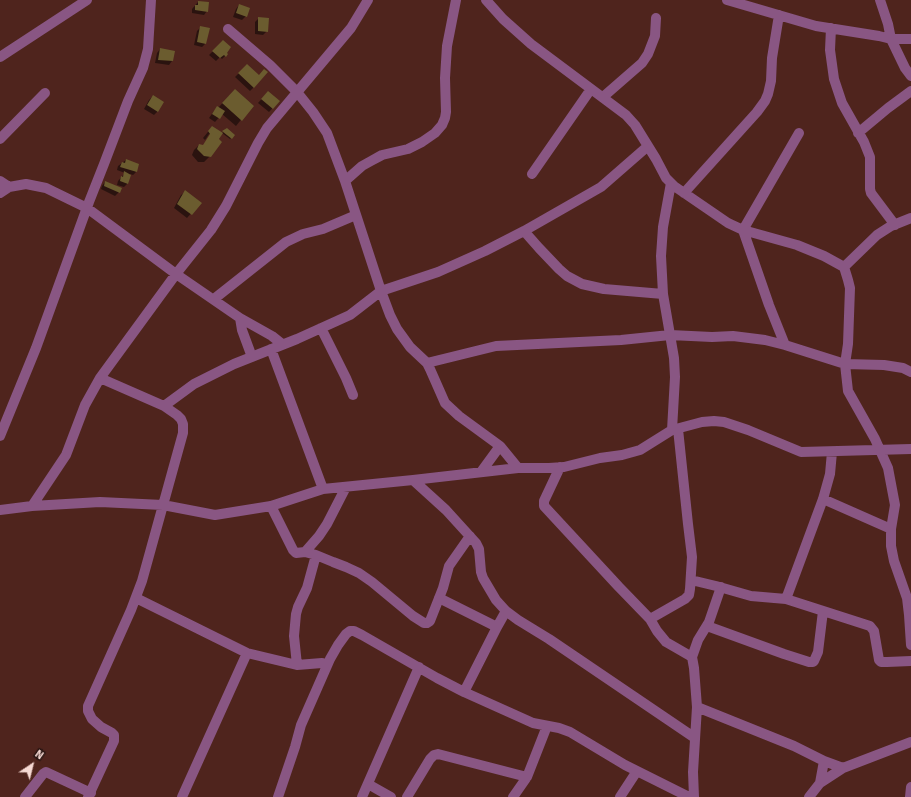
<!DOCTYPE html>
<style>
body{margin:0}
#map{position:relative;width:911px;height:797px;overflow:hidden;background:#4f241d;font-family:Signika,sans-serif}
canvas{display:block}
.north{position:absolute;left:12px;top:745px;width:40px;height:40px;-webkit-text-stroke:3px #281411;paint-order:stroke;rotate:35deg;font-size:11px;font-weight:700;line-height:16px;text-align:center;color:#f6d9d3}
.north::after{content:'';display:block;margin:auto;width:14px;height:18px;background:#f6d9d3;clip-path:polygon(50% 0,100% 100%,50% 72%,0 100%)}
</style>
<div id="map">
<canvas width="911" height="797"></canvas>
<div class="north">N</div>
</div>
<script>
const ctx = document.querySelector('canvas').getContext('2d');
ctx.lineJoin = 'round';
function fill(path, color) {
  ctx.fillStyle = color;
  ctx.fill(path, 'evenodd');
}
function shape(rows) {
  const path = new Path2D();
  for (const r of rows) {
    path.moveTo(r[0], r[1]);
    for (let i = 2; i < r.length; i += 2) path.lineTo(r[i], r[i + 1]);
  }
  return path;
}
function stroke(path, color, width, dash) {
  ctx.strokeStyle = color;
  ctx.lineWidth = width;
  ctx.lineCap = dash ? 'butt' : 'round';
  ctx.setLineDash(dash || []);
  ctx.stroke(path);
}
const shadow = shape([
 [198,2,207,11,204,15,192,13,192,9],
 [239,5,246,16,242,20,233,17,236,9],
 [259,18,267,31,263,35,255,34,255,22],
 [201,27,205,44,202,47,194,45,197,31],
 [223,41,225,53,227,54,222,59,220,57,216,61,209,55],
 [160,49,174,52,172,61,169,65,155,63,157,53],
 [247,65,254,87,250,91,235,77],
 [268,92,279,101,269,112,258,103],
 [153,96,158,111,154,115,144,109,149,100],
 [229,96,252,106,236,126,222,114,215,122,209,118,214,111,218,108],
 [212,127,222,133,223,132,231,138,230,139,222,133,210,156,204,162,198,162,192,155,194,150,199,145,201,150,212,134,209,134,205,140,203,138],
 [126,160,136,172,133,175,130,174,128,183,124,187,117,185,118,181,125,173,117,170,118,166],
 [105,182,119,192,115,196,101,189,102,186],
 [185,192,200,203,187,218,174,208,181,195]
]);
const building = shape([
 [198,1,209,2,208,12,195,10,195,5,198,5],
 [239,4,250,8,247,17,236,13],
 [258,17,269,18,268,32,258,31],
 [200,26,210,28,206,44,197,42],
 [223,40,231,47,227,53,228,54,226,57,224,55,220,58,212,51],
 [160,48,175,51,173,61,158,60],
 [247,64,259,75,264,69,268,72,254,88,238,73],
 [235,89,254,106,242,121,222,103],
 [268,91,280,101,273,109,261,99],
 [153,95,164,102,158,112,147,105],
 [217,106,225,111,220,119,212,114],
 [212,126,223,133,219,139,222,142,211,157,204,156,197,149,199,144,203,145,210,134,208,131],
 [227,128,235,135,232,139,222,131],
 [126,159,139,164,137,172,120,167,122,162,125,163],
 [124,171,131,175,128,184,120,181,121,176,123,177],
 [105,181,122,188,120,193,104,186],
 [185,190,202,203,192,215,177,204]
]);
const minor = shape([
 [486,0,503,19,531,44,626,115,635,125,656,159,666,178,674,186,728,223,743,230,797,245,824,256,844,267,848,280,850,288,848,344,845,364,848,391,875,439,888,468,895,505,891,529,891,546,894,561,907,598,909,615,911,645],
 [727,0,816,26,879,36,891,39,911,39],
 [880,0,888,24,891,39,905,68,911,76],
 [831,28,830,50,834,79,842,103,864,142,870,157,870,189,871,193,895,225],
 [228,29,270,65,297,92,313,112,327,133,345,181,381,291,390,315,397,329,410,347,427,363,430,369,445,403,459,416,500,446,518,468],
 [0,57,87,0],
 [603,97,642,63,648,54,655,36,656,18],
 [858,133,888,108,911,91],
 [0,139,45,93],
 [532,174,591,89],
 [0,181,9,187],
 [345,181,362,166,371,161,382,155,408,149,422,142,435,133,442,125,445,118,446,112,445,78,447,46,456,0],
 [671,183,663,227,661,256,663,294,674,358,675,377,672,430],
 [0,193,9,187,26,184,46,188,87,208,176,274,240,318,272,336,282,344],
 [684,193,757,112,765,101,768,94,771,81,772,58,779,15],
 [524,231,539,248,559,269,567,276,582,284,604,289,663,294],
 [844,267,877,235,891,226,911,218],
 [214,299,286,242,303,234,323,229,356,215],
 [240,318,242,330,252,357],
 [321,328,346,378,353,395],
 [785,345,769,305,743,230,799,133],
 [271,349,323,489],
 [427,363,496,346,621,340,670,335,712,337,733,336,765,340,785,345,845,364,884,365,903,368,911,372],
 [164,406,194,384,234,364,297,339,350,315,381,291,438,272,485,251,524,231,601,187,648,146],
 [0,436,36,348,89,202,104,164,128,101,143,68,148,49,151,0],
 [560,467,544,501,544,506,619,587,650,619,657,631,666,642,692,657],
 [481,472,500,446],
 [413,480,446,510,476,543,479,549,481,572,483,578,496,600,506,611,518,620,549,639,695,738],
 [823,499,891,529],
 [32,506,66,455,85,405,100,378,176,274,211,230,226,206,258,143,267,128,351,28,368,0],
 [271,506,293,550,296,553,305,552,316,555,333,562,346,567,359,573,372,582,413,616,424,623,427,623,430,621,443,588,449,566,470,536],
 [0,510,32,506,100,502,163,505,215,515,271,506,323,489,413,480,518,468,549,468,564,467,600,458,622,455,640,450,672,430,702,422,714,421,724,422,748,430,801,452,911,449],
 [305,552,319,536,327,524,346,487],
 [691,580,716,586,751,596,786,599,870,626,874,631,879,660,881,662,887,662,911,661],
 [136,598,247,653,297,665,322,663,327,665],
 [439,598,497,627],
 [786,599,823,499,830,474,832,452],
 [650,619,685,599,689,595,690,589,692,557,688,524,678,429],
 [707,626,784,654,809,662,813,662,814,661,818,652,823,611],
 [297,665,294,636,296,614,298,607,307,588,316,555],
 [464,692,497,627,506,611],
 [697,707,794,746,824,761,843,768],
 [820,783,824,761],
 [368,784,391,797],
 [25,797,43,774,46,772,91,793],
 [88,797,114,741,114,735,112,733,101,727,92,719,88,711,88,706,131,610,142,581,183,433,183,424,181,419,177,415,164,406,100,378],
 [182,797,247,653],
 [278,797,295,747,301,725,330,659,338,645,346,634,350,631,354,631,362,635,437,678,464,692,533,723,559,728,570,732,625,765,689,797],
 [362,797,419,667],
 [407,797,430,759,434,755,438,754,527,777],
 [513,797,527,777,547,726],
 [620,797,637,771],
 [694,797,693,772,697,707,694,668,692,657,698,640,709,622,721,587],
 [809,797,820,783,843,768,911,742],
 [910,797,911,787]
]);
fill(shadow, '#0007');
fill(building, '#6b5c2f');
stroke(minor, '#895683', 10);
</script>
